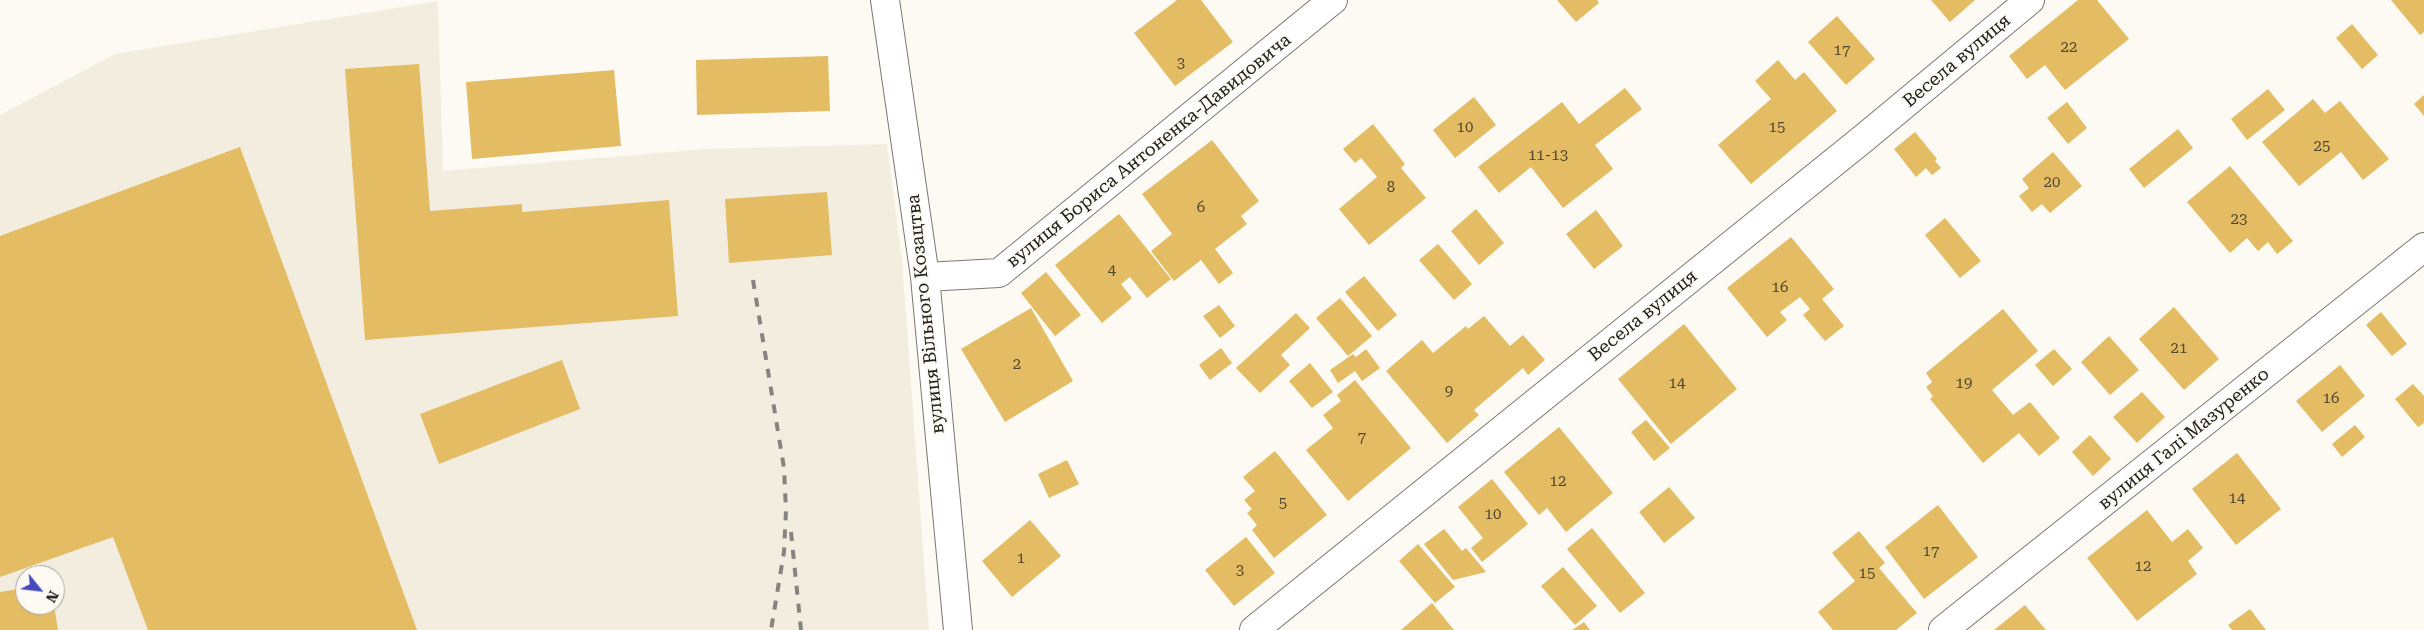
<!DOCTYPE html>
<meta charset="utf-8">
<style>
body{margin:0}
#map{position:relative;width:2424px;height:630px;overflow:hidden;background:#fdfaf4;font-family:"Roboto Serif",serif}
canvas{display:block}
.north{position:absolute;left:15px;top:565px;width:50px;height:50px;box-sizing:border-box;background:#fdfaf4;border:1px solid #a5a39e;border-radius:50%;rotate:119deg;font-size:14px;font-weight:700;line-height:20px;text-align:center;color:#22211e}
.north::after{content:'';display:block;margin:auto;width:18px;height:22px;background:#4749be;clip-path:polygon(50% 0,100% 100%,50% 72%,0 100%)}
</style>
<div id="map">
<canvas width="2424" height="630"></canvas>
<div class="north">N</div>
</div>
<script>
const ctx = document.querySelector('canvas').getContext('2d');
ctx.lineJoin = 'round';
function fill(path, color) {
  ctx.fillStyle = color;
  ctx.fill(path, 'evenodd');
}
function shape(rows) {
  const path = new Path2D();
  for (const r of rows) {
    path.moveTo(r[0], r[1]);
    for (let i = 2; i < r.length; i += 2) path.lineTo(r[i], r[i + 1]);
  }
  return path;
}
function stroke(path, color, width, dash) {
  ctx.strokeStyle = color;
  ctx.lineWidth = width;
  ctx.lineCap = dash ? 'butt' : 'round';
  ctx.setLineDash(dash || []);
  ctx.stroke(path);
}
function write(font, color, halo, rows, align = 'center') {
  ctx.font = font + ' "Roboto Serif",serif';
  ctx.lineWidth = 4;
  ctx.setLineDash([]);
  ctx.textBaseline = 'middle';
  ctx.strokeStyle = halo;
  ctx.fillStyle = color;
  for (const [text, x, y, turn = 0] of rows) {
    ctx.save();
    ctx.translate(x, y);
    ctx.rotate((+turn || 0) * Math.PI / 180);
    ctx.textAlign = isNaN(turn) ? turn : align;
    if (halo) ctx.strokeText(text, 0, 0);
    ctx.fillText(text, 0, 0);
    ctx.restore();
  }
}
const built = shape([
 [438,1,443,171,706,149,887,144,902,261,929,630,0,630,0,115,115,54],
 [25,575,55,575,55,605,25,605]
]);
const building = shape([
 [1177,0,1201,0,1233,42,1175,86,1134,33],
 [1557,0,1597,0,1599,3,1576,22],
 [1931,0,1975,0,1950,22],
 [2078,0,2097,0,2129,39,2065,90,2045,65,2027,79,2009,56],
 [2391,0,2424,0,2424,32,2420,35],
 [1837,16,1875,59,1846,85,1808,42],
 [2352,24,2378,55,2362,69,2336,38],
 [828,56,830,111,697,115,696,60],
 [1778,60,1795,80,1804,72,1837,111,1751,184,1718,145,1771,99,1755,81],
 [419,64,430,211,522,204,522,212,669,200,678,316,365,340,345,69],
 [614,70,621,146,472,159,466,82],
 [1625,88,1642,109,1595,145,1613,169,1563,208,1531,167,1499,193,1478,167,1562,102,1579,124],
 [2268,89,2285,110,2247,140,2231,119],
 [2424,95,2424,116,2414,104],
 [1474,97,1496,125,1455,158,1433,130],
 [2313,99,2325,113,2340,101,2389,159,2363,180,2341,152,2299,186,2262,142],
 [2067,102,2087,128,2068,144,2047,118],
 [1373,124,1405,164,1401,168,1426,198,1369,245,1339,209,1377,177,1361,158,1355,163,1343,149],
 [2178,129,2193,148,2144,188,2129,169],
 [1915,132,1937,159,1935,161,1941,168,1932,175,1926,168,1916,177,1894,149],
 [1212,140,1259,201,1241,216,1247,224,1215,249,1233,273,1219,284,1201,260,1174,281,1151,251,1172,234,1142,194],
 [240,147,417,630,148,630,113,537,0,577,0,236],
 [2053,152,2082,186,2050,213,2042,204,2032,212,2019,196,2029,188,2022,179],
 [2230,166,2293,241,2277,254,2268,242,2258,251,2247,238,2230,253,2187,202],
 [827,192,832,255,729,263,725,199],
 [1476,209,1504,243,1479,265,1451,231],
 [1596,210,1623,246,1594,269,1566,234],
 [1119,214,1171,279,1147,298,1130,277,1121,284,1132,298,1102,323,1055,265],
 [1945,218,1981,261,1960,278,1925,235],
 [1791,237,1834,289,1822,299,1844,326,1825,341,1803,315,1810,309,1800,297,1780,312,1787,320,1767,337,1727,288],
 [1438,244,1472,284,1454,300,1419,260],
 [1046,272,1081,315,1055,336,1021,293],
 [1364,276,1397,315,1378,331,1345,292],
 [1340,298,1372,336,1348,356,1316,318],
 [1219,305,1235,326,1220,338,1203,316],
 [2174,307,2219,359,2184,390,2139,339],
 [1031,308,1073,381,1005,422,961,349],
 [2003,309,2038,351,1992,390,2013,415,2030,402,2060,438,2039,456,2019,433,1983,463,1930,399,1933,396,1926,387,1932,382,1926,373],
 [2381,312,2407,344,2392,356,2366,325],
 [1296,313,1310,328,1281,355,1290,365,1260,393,1236,368],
 [1484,316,1510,346,1523,335,1545,360,1528,375,1523,368,1474,410,1479,415,1447,443,1386,371,1422,340,1433,353,1466,326,1468,329],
 [1684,324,1737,389,1671,444,1618,379],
 [2109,336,2139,370,2110,395,2081,362],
 [1221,348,1232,363,1210,380,1199,365],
 [1366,349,1380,368,1362,381,1355,371,1338,383,1330,370,1353,354,1356,357],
 [2054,349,2072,369,2053,386,2035,365],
 [562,360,580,409,439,464,420,414],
 [1310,363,1333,392,1312,408,1289,381],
 [2340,365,2365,396,2322,432,2296,401],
 [1355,380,1411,448,1348,501,1306,450,1333,428,1323,415,1341,401,1337,395],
 [2413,384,2424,396,2424,423,2418,427,2395,399],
 [2142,392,2165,417,2137,443,2113,417],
 [1646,420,1670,448,1654,461,1631,432],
 [2355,425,2365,437,2342,457,2332,444],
 [1559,427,1613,493,1566,532,1547,508,1539,515,1504,472],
 [2090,435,2111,459,2093,476,2072,452],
 [1275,451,1327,515,1274,558,1252,530,1257,525,1247,513,1252,509,1244,500,1255,491,1243,477],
 [2237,453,2281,509,2236,545,2192,489],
 [1067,460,1079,484,1049,498,1038,474],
 [1492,479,1528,524,1482,562,1471,548,1483,538,1458,507],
 [1669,487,1695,518,1664,543,1639,512],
 [1938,505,1978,557,1924,599,1885,547],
 [2147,510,2172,542,2188,529,2203,548,2188,561,2197,574,2137,621,2087,558],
 [1030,520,1061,556,1012,597,982,561],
 [1592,528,1645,593,1620,613,1567,549],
 [1444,529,1462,551,1466,548,1486,572,1453,580,1424,544],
 [1859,531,1885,563,1879,568,1917,613,1896,630,1833,630,1818,612,1855,581,1832,553],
 [1246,537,1275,573,1234,606,1205,570],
 [1418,544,1455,587,1435,603,1399,561],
 [1563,567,1597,606,1575,625,1541,586],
 [25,588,25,605,54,605,58,630,0,630,0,592],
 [1432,603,1454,630,1401,630],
 [2025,605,2046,630,1994,630],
 [2250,609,2266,630,2232,630,2228,625],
 [1584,622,1590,630,1572,630]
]);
const minor = shape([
 [885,0,925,277,958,630],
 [925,277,999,273,1333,0],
 [1254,630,1864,138,2030,0],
 [1943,630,2424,247]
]);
const rail = shape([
 [753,280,784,468,786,510,784,552,771,630],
 [791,532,801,630]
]);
const numberNames = [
 ["22",2069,48],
 ["17",1842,51],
 ["3",1181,64],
 ["10",1465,128],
 ["15",1777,128],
 ["25",2322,147],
 ["11-13",1548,156],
 ["20",2052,183],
 ["8",1391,188],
 ["6",1201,208],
 ["23",2239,220],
 ["4",1112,271],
 ["16",1780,288],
 ["21",2179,349],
 ["2",1017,365],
 ["14",1677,384],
 ["19",1964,384],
 ["9",1449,392],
 ["16",2331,399],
 ["7",1362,438],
 ["12",1558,482],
 ["14",2237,499],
 ["5",1283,504],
 ["10",1493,515],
 ["17",1931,552],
 ["1",1021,559],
 ["12",2143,567],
 ["3",1240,571],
 ["15",1867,574]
];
const streetNames = [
 ["Весела вулиця",1957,61,-40],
 ["вулиця Бориса Антоненка-Давидовича",1149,151,-39],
 ["вулиця Вільного Козацтва",926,314,-96],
 ["Весела вулиця",1643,316,-39],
 ["вулиця Галі Мазуренко",2184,439,-39]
];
fill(built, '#f3ede0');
fill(building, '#e3bc63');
stroke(minor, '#7c7973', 30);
stroke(minor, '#fff', 28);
stroke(rail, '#868480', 4, [9, 9]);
write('15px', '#52482f', null, numberNames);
write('18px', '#22211e', '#fdfaf4', streetNames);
</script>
